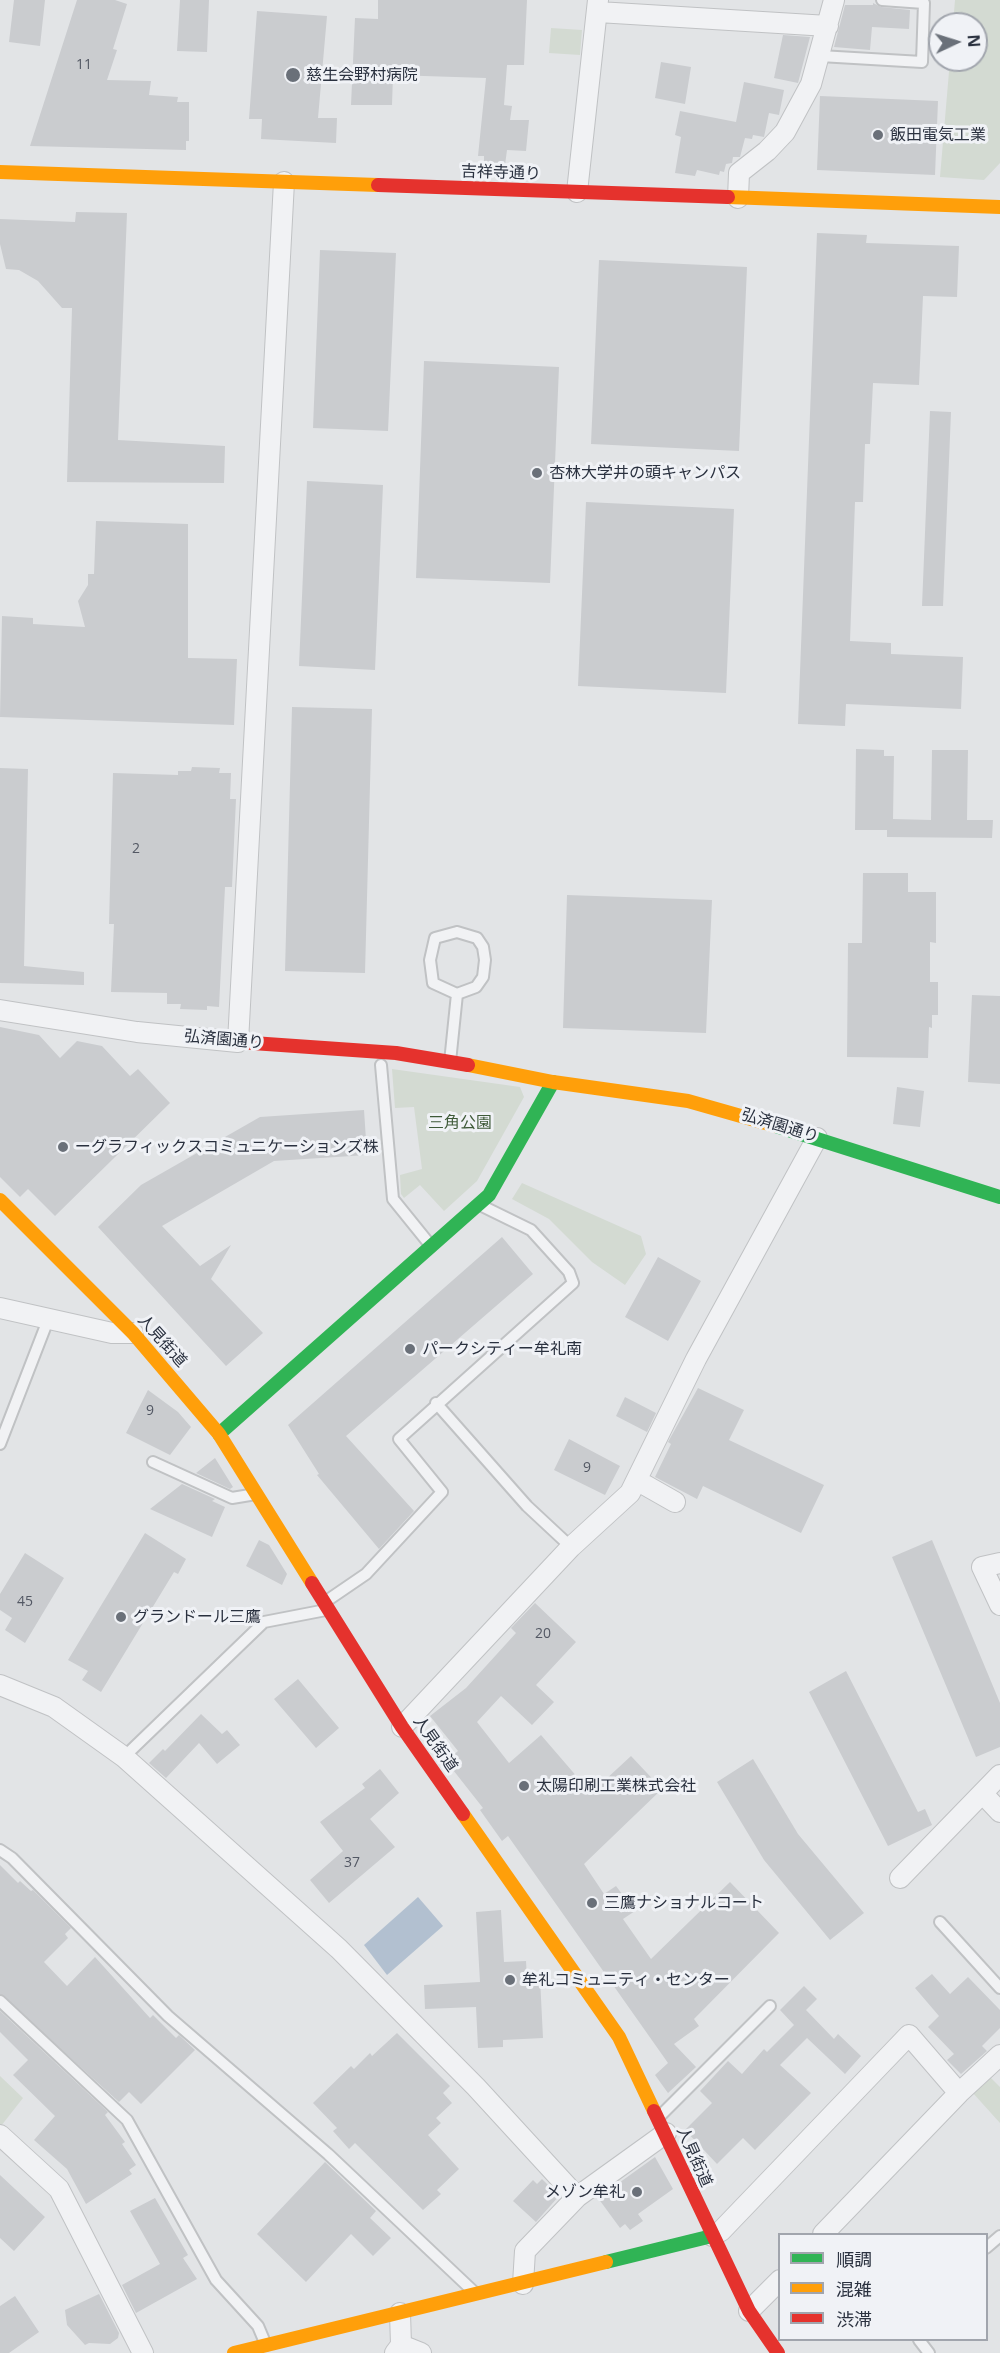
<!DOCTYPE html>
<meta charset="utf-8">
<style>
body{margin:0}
#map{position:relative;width:1000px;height:2353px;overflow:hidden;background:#e2e4e6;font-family:"Open Sans","Noto Sans JP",sans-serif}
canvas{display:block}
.legend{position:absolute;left:778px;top:2233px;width:210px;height:108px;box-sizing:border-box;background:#f0f2f6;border:2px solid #a1a5ad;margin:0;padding:8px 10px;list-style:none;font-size:18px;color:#2a313f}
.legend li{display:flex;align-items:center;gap:12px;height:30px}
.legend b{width:30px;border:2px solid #a1a5ad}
.north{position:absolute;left:928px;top:12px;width:60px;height:60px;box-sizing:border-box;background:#f0f2f6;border:2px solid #a1a5ad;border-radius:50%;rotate:86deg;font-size:16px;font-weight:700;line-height:24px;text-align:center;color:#2a313f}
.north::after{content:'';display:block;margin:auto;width:21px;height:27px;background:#6a7079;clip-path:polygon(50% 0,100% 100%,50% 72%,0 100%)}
</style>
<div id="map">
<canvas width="1000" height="2353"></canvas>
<ul class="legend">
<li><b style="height:8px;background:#30b455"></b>順調</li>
<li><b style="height:8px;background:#ff9f0a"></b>混雑</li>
<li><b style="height:8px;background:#e5322d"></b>渋滞</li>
</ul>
<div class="north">N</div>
</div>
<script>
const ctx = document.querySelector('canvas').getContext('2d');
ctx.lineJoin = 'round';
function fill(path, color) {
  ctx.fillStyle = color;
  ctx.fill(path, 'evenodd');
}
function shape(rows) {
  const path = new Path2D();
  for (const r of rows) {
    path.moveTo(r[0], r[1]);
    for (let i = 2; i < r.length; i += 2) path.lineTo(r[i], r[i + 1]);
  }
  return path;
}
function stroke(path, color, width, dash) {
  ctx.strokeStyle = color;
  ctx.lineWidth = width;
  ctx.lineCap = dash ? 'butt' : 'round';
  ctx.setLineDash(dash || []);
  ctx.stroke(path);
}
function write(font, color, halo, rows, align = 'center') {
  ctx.font = font + ' "Open Sans","Noto Sans JP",sans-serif';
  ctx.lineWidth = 6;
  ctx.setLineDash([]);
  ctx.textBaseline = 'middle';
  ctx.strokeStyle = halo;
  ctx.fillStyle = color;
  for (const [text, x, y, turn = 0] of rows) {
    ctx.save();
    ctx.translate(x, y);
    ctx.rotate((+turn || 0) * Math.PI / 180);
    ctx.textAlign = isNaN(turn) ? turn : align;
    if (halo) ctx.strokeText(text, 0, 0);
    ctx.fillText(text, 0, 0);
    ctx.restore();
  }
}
const green = shape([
 [955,0,1000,0,1000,163,984,180,940,177,950,60,976,60,976,24,953,24],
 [551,28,582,30,580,55,549,53],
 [392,1069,520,1087,524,1097,477,1181,444,1211,420,1185,404,1198,401,1194,400,1175,422,1169,414,1107,395,1108],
 [522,1183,641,1236,646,1254,625,1285,592,1262,549,1219,512,1199],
 [988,2075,1000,2087,1000,2123,972,2092],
 [0,2076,23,2098,1,2126,0,2125]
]);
const water = shape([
 [418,1897,443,1926,387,1975,364,1945]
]);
const building = shape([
 [14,0,45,0,40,46,9,42],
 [77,0,115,0,127,4,113,49,117,50,107,80,151,81,149,95,178,97,177,102,189,102,189,141,186,141,186,150,30,146],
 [180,0,209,0,207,52,177,51],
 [378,0,527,0,524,65,507,65,504,105,512,106,510,120,529,120,526,151,507,150,505,165,484,164,484,156,478,156,486,78,393,75,392,105,351,105,355,18,378,19],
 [873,3,881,7,910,10,909,29,872,27,870,50,834,47,845,5,873,5],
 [257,11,327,16,318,118,337,118,336,143,261,139,262,119,249,119],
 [783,35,810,37,798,83,774,78],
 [661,62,691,67,685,104,655,98],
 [744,82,784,90,779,115,769,113,764,137,753,135,752,139,745,138,740,157,733,157,732,163,726,164,724,172,720,171,719,175,697,170,695,176,675,173,681,137,675,135,680,111,736,122],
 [820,96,938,101,935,175,817,170],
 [76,212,127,213,118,440,225,446,224,483,67,482,72,308,62,308,38,281,19,270,6,269,0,244,0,219,75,222],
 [817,233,867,235,866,243,959,246,957,297,923,296,919,385,873,383,870,444,865,444,863,502,855,502,850,641,891,643,891,654,963,657,961,709,846,704,845,726,798,724],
 [320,250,396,253,388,431,313,428],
 [599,260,747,267,739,451,591,444],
 [424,361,559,367,550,583,416,578],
 [930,411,951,412,943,606,922,606],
 [307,481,383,485,375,670,299,666],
 [586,502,734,509,726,693,578,686],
 [96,521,188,524,188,658,237,659,234,725,0,717,2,616,33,618,33,624,85,627,78,601,88,585,88,574,94,574],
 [292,707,372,709,365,973,285,971],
 [856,749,884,750,884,756,894,756,893,819,931,820,932,750,968,750,967,820,993,820,992,838,887,837,887,830,855,830],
 [192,767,220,768,219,773,231,773,230,799,236,799,232,887,225,887,219,1007,207,1006,207,1010,180,1009,181,1004,167,1004,167,993,111,992,114,924,109,924,113,773,178,775,178,771,191,771],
 [0,768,28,769,24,966,84,972,84,985,0,983],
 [863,873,908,873,908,892,936,892,936,943,930,942,930,982,938,982,938,1015,932,1015,932,1028,929,1027,928,1058,847,1057,848,943,862,943],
 [567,895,712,900,706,1033,563,1028],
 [972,995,1000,996,1000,1084,968,1082],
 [0,1027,39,1035,60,1058,77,1041,102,1046,130,1076,138,1069,170,1103,55,1216,28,1189,20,1197,0,1177],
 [897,1087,924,1091,920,1127,893,1124],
 [364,1110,367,1155,274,1161,162,1226,200,1266,231,1245,211,1279,263,1333,226,1366,98,1227,141,1185,260,1117],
 [502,1237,533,1274,346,1436,414,1511,379,1549,317,1475,319,1474,288,1425],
 [658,1257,701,1281,668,1341,625,1317],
 [698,1388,744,1410,729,1440,824,1485,801,1533,703,1486,697,1499,655,1477,671,1444,668,1442],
 [148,1390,178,1412,191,1427,170,1455,126,1433],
 [625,1397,656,1413,647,1432,616,1416],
 [569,1439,620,1466,605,1495,554,1470],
 [215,1458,233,1487,230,1489,196,1473],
 [182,1484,215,1499,212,1501,225,1507,212,1537,150,1509],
 [145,1533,186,1559,178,1574,174,1572,101,1692,82,1680,88,1671,68,1660],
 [259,1540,269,1545,287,1574,282,1585,246,1566],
 [932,1540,1000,1703,1000,1747,976,1757,892,1557],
 [25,1553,64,1578,25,1643,5,1630,12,1618,0,1610,0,1594],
 [535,1603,576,1642,536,1685,554,1702,532,1725,501,1696,477,1722,509,1763,541,1735,591,1793,631,1756,662,1789,584,1864,604,1894,616,1886,635,1911,623,1919,651,1959,730,1882,779,1933,694,2019,699,2026,674,2044,696,2067,668,2093,655,2075,668,2063,508,1836,502,1841,480,1810,483,1808,446,1761,458,1751,430,1716,466,1688,516,1633,511,1628],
 [846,1671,918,1812,925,1809,932,1825,888,1846,809,1692],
 [298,1679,339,1728,316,1748,274,1699],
 [201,1714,222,1734,227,1730,240,1745,217,1764,199,1743,166,1778,149,1763,163,1749,165,1751],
 [753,1759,798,1834,864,1913,830,1940,764,1860,717,1782],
 [380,1769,399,1793,370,1819,395,1847,329,1903,310,1880,343,1851,320,1822,365,1788,362,1784],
 [0,1865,18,1883,20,1881,31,1891,33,1890,71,1928,65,1934,68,1938,44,1962,67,1986,95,1957,150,2018,153,2015,176,2038,179,2035,195,2050,141,2104,129,2092,119,2102,0,1994],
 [501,1910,504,1962,526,1961,527,1979,540,1978,543,2038,503,2040,503,2047,478,2048,476,2007,425,2009,424,1985,480,1982,476,1912],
 [932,1974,950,1994,968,1977,1000,2010,1000,2028,982,2046,987,2051,961,2074,947,2060,954,2054,928,2027,939,2016,915,1988],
 [804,1986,817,1999,806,2010,834,2039,838,2034,861,2056,845,2074,807,2038,780,2065,811,2093,755,2150,743,2138,717,2164,685,2130,712,2103,700,2091,728,2061,742,2074,764,2049,767,2052,794,2025,780,2010],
 [0,2011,108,2112,105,2115,125,2142,122,2144,136,2165,129,2170,132,2174,86,2204,67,2169,34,2140,55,2116,13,2075,28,2060,0,2032],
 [397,2033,450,2086,443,2093,452,2103,436,2118,441,2123,428,2135,459,2169,437,2190,441,2194,423,2210,355,2143,349,2149,333,2131,337,2128,313,2103,351,2066,354,2069,370,2053,372,2056],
 [655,2157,673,2189,638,2214,643,2221,630,2230,625,2224,620,2228,598,2198],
 [325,2162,376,2211,370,2218,391,2238,373,2256,351,2234,306,2282,257,2234],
 [0,2175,45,2217,14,2251,0,2238],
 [542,2179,559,2196,536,2222,513,2201,533,2180,537,2184],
 [155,2198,188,2255,183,2258,197,2279,136,2313,122,2285,160,2264,130,2211],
 [99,2294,119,2333,118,2338,110,2344,89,2343,85,2345,67,2325,65,2310],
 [15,2296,39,2332,9,2353,0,2353,0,2306]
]);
const lane = shape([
 [820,56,922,62,924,3,882,0],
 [457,932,477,938,483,947,485,960,483,977,476,987,457,994,433,983,430,960,435,938,457,932],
 [450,1062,457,994],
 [381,1065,393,1199,431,1246],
 [436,1403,527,1506,571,1547],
 [0,1444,48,1320],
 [153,1462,232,1498,256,1494],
 [325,1602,366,1574,442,1492,399,1439,573,1283,569,1272,531,1230,482,1206],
 [124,1757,264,1622,326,1610],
 [0,1850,12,1858,168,2016,328,2154,473,2291],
 [940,1922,1000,1988],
 [0,2001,127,2120,216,2280,258,2326,266,2345],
 [660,2116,770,2006],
 [986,2248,1000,2236],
 [919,2340,929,2353]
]);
const street = shape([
 [598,12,828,26],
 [577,192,598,0],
 [738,198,739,173,767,151,785,132,811,84,834,0],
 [0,1010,137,1032,238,1042,284,182],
 [0,1308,112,1333,133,1333],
 [638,1481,675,1502],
 [1000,1563,982,1567,1000,1605],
 [0,1685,54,1707,124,1757,339,1949,476,2087,577,2197],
 [402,1727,571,1547,630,1493,696,1359,817,1138],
 [983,1794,1000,1812],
 [900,1878,1000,1775],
 [0,2135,59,2189,143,2353],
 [823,2234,959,2093,1000,2055],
 [712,2236,721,2231,909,2035,959,2093],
 [523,2284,525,2251,577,2197,666,2133],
 [749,2311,780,2280],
 [401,2345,421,2353],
 [395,2353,401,2345,400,2313]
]);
const fast = shape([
 [776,1126,1000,1197],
 [219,1434,489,1195,553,1082],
 [606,2262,712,2236]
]);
const slow = shape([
 [0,172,378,185],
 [728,197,1000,207],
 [468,1065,553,1082,688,1101,776,1126],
 [0,1200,133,1333,219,1434,312,1583],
 [463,1814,619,2037,654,2111],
 [234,2353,606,2262]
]);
const jam = shape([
 [378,185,728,197],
 [238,1042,396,1053,468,1065],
 [312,1583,402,1727,463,1814],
 [654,2111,749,2311,778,2353]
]);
const markers = [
 [293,75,8,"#6a7079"],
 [878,135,6,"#6a7079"],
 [537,473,6,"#6a7079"],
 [63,1147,6,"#6a7079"],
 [410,1349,6,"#6a7079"],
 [121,1617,6,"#6a7079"],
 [524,1786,6,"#6a7079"],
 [592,1903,6,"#6a7079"],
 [510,1980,6,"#6a7079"],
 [637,2192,6,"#6a7079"]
];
const numberNames = [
 ["11",84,65],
 ["2",136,849],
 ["9",150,1411],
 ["9",587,1468],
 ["45",25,1602],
 ["20",543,1634],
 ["37",352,1863]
];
const poiNames = [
 ["慈生会野村病院",306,75],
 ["飯田電気工業",890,135],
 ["杏林大学井の頭キャンパス",549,473],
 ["ーグラフィックスコミュニケーションズ株",75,1147],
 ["パークシティー牟礼南",422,1349],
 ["グランドール三鷹",133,1617],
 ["太陽印刷工業株式会社",536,1786],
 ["三鷹ナショナルコート",604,1903],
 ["牟礼コミュニティ・センター",522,1980],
 ["メゾン牟礼",625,2192,"right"]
];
const streetNames = [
 ["吉祥寺通り",501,173,2],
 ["弘済園通り",224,1040,5],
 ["弘済園通り",780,1126,17],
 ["人見街道",162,1341,48],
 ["人見街道",435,1744,55],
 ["人見街道",694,2157,66]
];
const parkNames = [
 ["三角公園",460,1123]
];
fill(green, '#d3dad2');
fill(water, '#b2c0d0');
fill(building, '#cacccf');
stroke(lane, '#c0c2c4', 14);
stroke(street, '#c0c2c4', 22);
stroke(lane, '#f1f2f4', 10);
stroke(street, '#f1f2f4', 20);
stroke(fast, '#30b455', 14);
stroke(slow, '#ff9f0a', 14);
stroke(jam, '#e5322d', 14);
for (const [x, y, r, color] of markers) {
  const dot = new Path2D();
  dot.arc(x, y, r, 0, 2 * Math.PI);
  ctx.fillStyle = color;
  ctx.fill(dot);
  stroke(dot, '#f0f2f6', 2);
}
write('14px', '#535864', null, numberNames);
write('16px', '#2a313f', '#f0f2f6', poiNames, 'left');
write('16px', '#2a313f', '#f0f2f6', streetNames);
write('16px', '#3e5a38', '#f0f2f6', parkNames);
</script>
